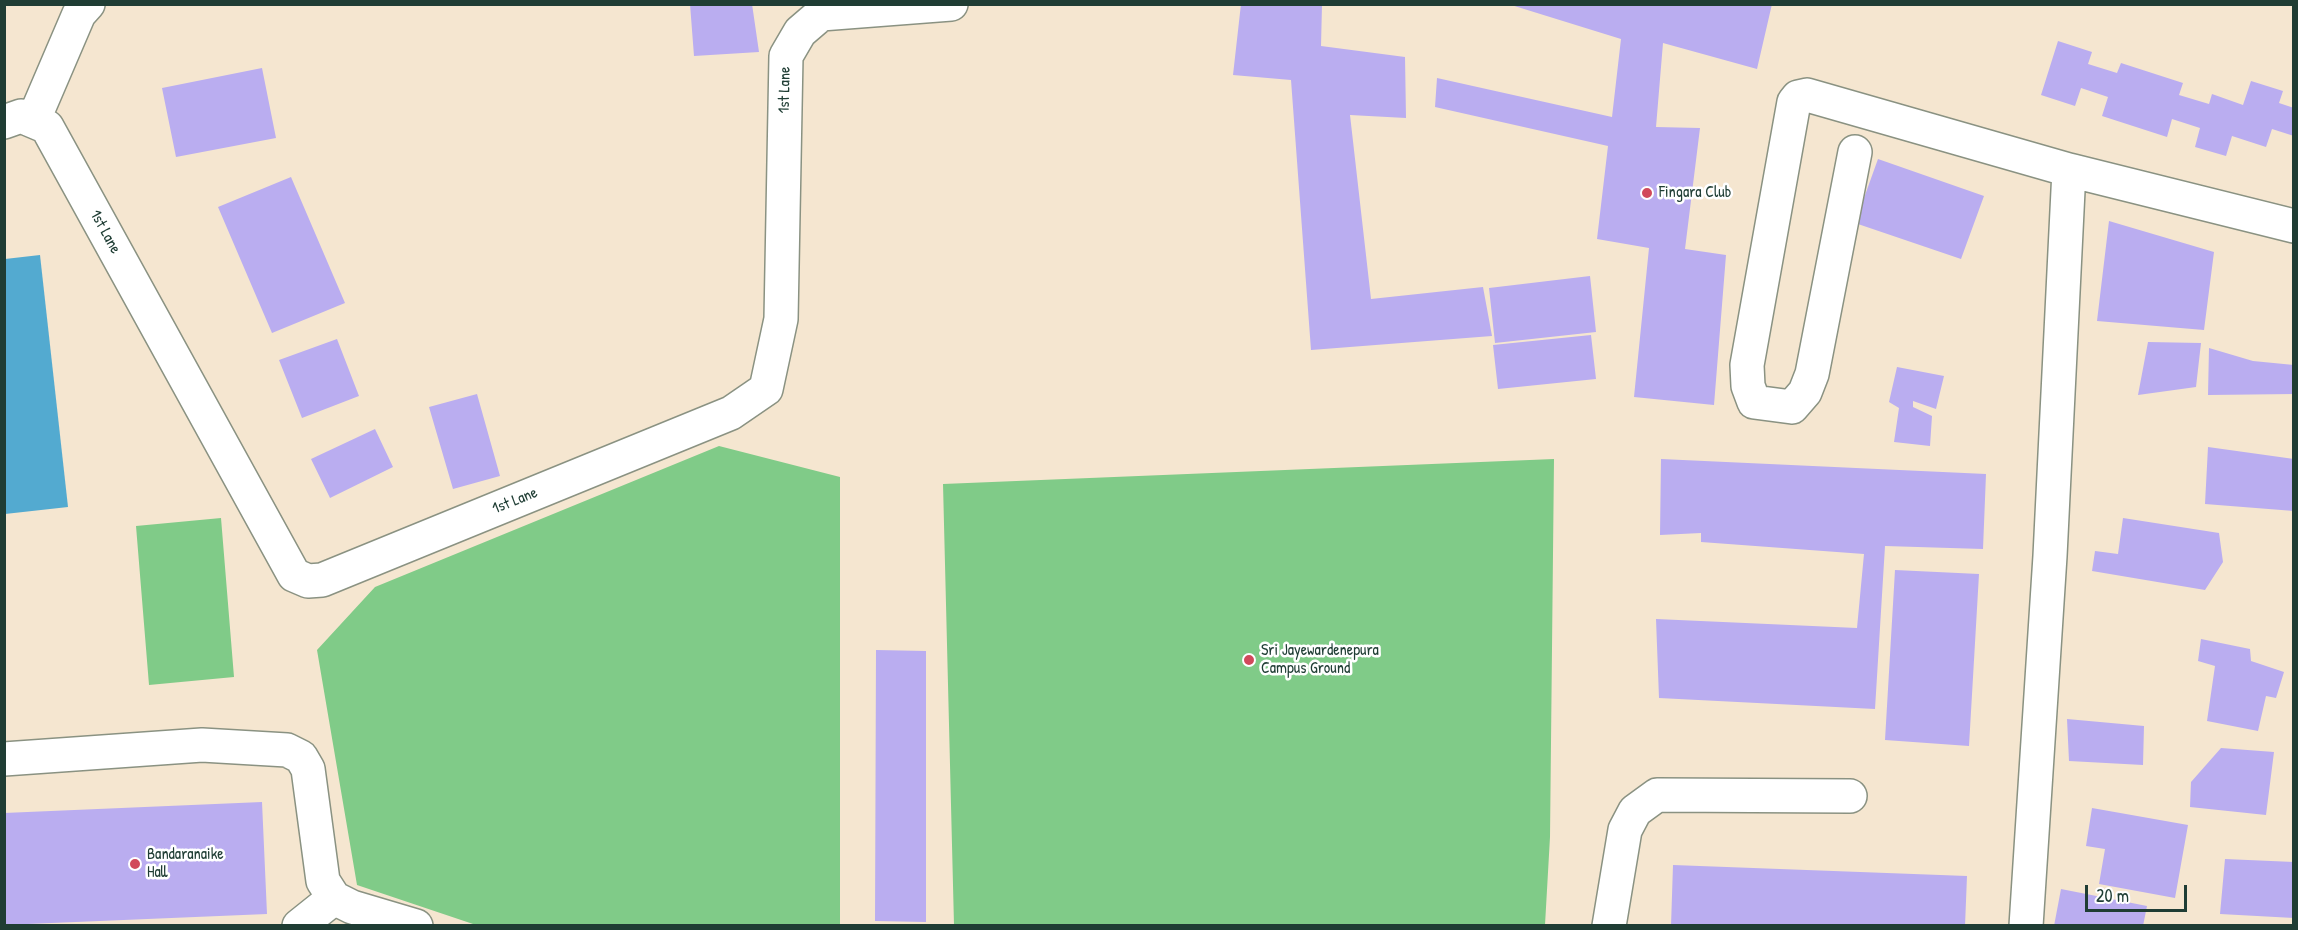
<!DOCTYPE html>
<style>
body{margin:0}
#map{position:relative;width:2298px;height:930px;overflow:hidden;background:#f5e6d0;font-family:"Patrick Hand",sans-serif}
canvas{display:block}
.frame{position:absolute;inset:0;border:6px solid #1f3d34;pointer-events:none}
.scale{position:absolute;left:2085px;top:885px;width:102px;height:27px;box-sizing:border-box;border:3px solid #1f3d34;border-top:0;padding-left:8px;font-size:18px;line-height:21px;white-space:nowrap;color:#1f3d34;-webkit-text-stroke:4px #fff;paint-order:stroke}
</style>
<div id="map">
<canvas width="2298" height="930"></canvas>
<div class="frame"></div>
<div class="scale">20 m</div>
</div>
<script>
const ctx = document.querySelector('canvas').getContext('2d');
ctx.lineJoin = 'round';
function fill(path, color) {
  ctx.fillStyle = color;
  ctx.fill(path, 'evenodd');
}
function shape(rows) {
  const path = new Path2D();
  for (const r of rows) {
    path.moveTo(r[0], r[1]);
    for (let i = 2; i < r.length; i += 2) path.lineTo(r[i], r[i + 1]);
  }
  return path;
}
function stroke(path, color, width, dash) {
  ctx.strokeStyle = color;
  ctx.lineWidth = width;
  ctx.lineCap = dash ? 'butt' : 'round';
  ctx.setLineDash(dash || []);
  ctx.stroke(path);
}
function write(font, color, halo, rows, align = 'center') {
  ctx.font = font + ' "Patrick Hand",sans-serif';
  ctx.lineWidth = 5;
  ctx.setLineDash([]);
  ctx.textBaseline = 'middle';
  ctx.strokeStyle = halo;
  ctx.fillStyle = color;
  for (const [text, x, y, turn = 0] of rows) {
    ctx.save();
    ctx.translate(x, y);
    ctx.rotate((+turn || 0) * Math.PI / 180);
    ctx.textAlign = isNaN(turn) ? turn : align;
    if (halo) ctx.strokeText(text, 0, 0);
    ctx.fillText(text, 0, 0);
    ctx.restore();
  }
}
const green = shape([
 [719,446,840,477,840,925,476,925,357,885,317,650,375,587],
 [1554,459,1550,837,1545,925,954,925,943,484],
 [221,518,234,677,149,685,136,526]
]);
const water = shape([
 [40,255,68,507,5,514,5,259]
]);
const building = shape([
 [690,4,752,4,759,52,694,56],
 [1241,4,1322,5,1321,46,1405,57,1406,118,1350,115,1371,299,1483,287,1492,336,1311,350,1291,80,1233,75],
 [1508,4,1772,4,1757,69,1663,43,1656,127,1700,128,1685,249,1726,255,1714,405,1634,397,1649,248,1597,239,1608,146,1435,107,1437,78,1612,117,1621,39],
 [2058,41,2092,52,2088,64,2117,73,2121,63,2183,83,2179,95,2209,104,2212,94,2243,105,2251,81,2283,91,2279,103,2294,108,2294,136,2272,129,2266,147,2232,136,2226,156,2195,147,2200,128,2172,119,2167,137,2102,116,2108,97,2081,88,2075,106,2041,95],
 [262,68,276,138,176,157,162,88],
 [1878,159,1984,196,1961,259,1855,223],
 [291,177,345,303,272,333,218,207],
 [2109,221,2214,252,2204,330,2097,321],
 [1590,276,1596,332,1495,343,1489,288],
 [1591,335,1596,379,1498,389,1493,345],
 [337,339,359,396,302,418,279,360],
 [2148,342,2201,343,2196,387,2138,395],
 [2209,348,2253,361,2294,365,2294,394,2208,395],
 [1897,367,1944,376,1936,409,1913,401,1913,407,1932,416,1930,446,1894,442,1899,408,1889,402],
 [477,394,500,476,453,489,429,407],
 [375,429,393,467,330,498,311,459],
 [2208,447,2294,459,2294,511,2205,504],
 [1661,459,1986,474,1983,549,1885,546,1875,709,1659,698,1656,619,1857,628,1864,554,1701,542,1701,533,1660,535],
 [2123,518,2219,533,2223,562,2205,590,2092,571,2095,551,2118,554],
 [1895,570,1979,574,1969,746,1885,740],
 [2201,639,2250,649,2251,661,2284,672,2276,698,2266,696,2258,731,2207,721,2215,666,2198,661],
 [876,650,926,651,926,922,875,921],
 [2067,719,2144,726,2143,765,2069,761],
 [2221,748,2274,752,2266,815,2190,807,2191,782],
 [262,802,267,914,4,925,4,813],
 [2092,808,2188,825,2175,898,2099,884,2105,849,2086,846],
 [2225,859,2294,862,2294,918,2220,914],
 [1673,865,1967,876,1965,926,1671,926],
 [2061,889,2147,906,2143,926,2054,926]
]);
const minor = shape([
 [34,119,79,14,88,4],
 [4,122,21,116,47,127,294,575,308,581,322,580,731,413,766,389,781,319,786,56,800,32,821,14,951,4],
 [1855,152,1812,374,1805,392,1792,407,1754,402,1748,386,1747,365,1794,102,1798,97,1807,95,2069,170,2294,226],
 [4,759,202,745,287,750,301,757,308,769,323,881,334,898,352,907,416,926],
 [299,926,334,898],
 [1609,926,1625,830,1635,811,1657,795,1850,796],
 [2026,926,2050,556,2069,170]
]);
const markers = [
 [1647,193,6,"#d1495b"],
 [1249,660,6,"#d1495b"],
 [135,864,6,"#d1495b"]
];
const streetNames = [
 ["1st Lane",785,90,-89],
 ["1st Lane",105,232,61],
 ["1st Lane",515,501,-22]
];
const poiNames = [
 ["Fingara Club",1659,193],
 ["Sri Jayewardenepura",1261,651],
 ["Campus Ground",1261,669],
 ["Bandaranaike",147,855],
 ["Hall",147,873]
];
fill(green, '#80cb88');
fill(water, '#53aad0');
fill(building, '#baadf0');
stroke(minor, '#8a9282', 36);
stroke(minor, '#fff', 33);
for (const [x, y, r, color] of markers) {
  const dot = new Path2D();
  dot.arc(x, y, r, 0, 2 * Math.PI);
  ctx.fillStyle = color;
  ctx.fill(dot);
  stroke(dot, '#fff', 2);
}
write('16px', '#1f3d34', '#fff', streetNames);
write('16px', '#1f3d34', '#fff', poiNames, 'left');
</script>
